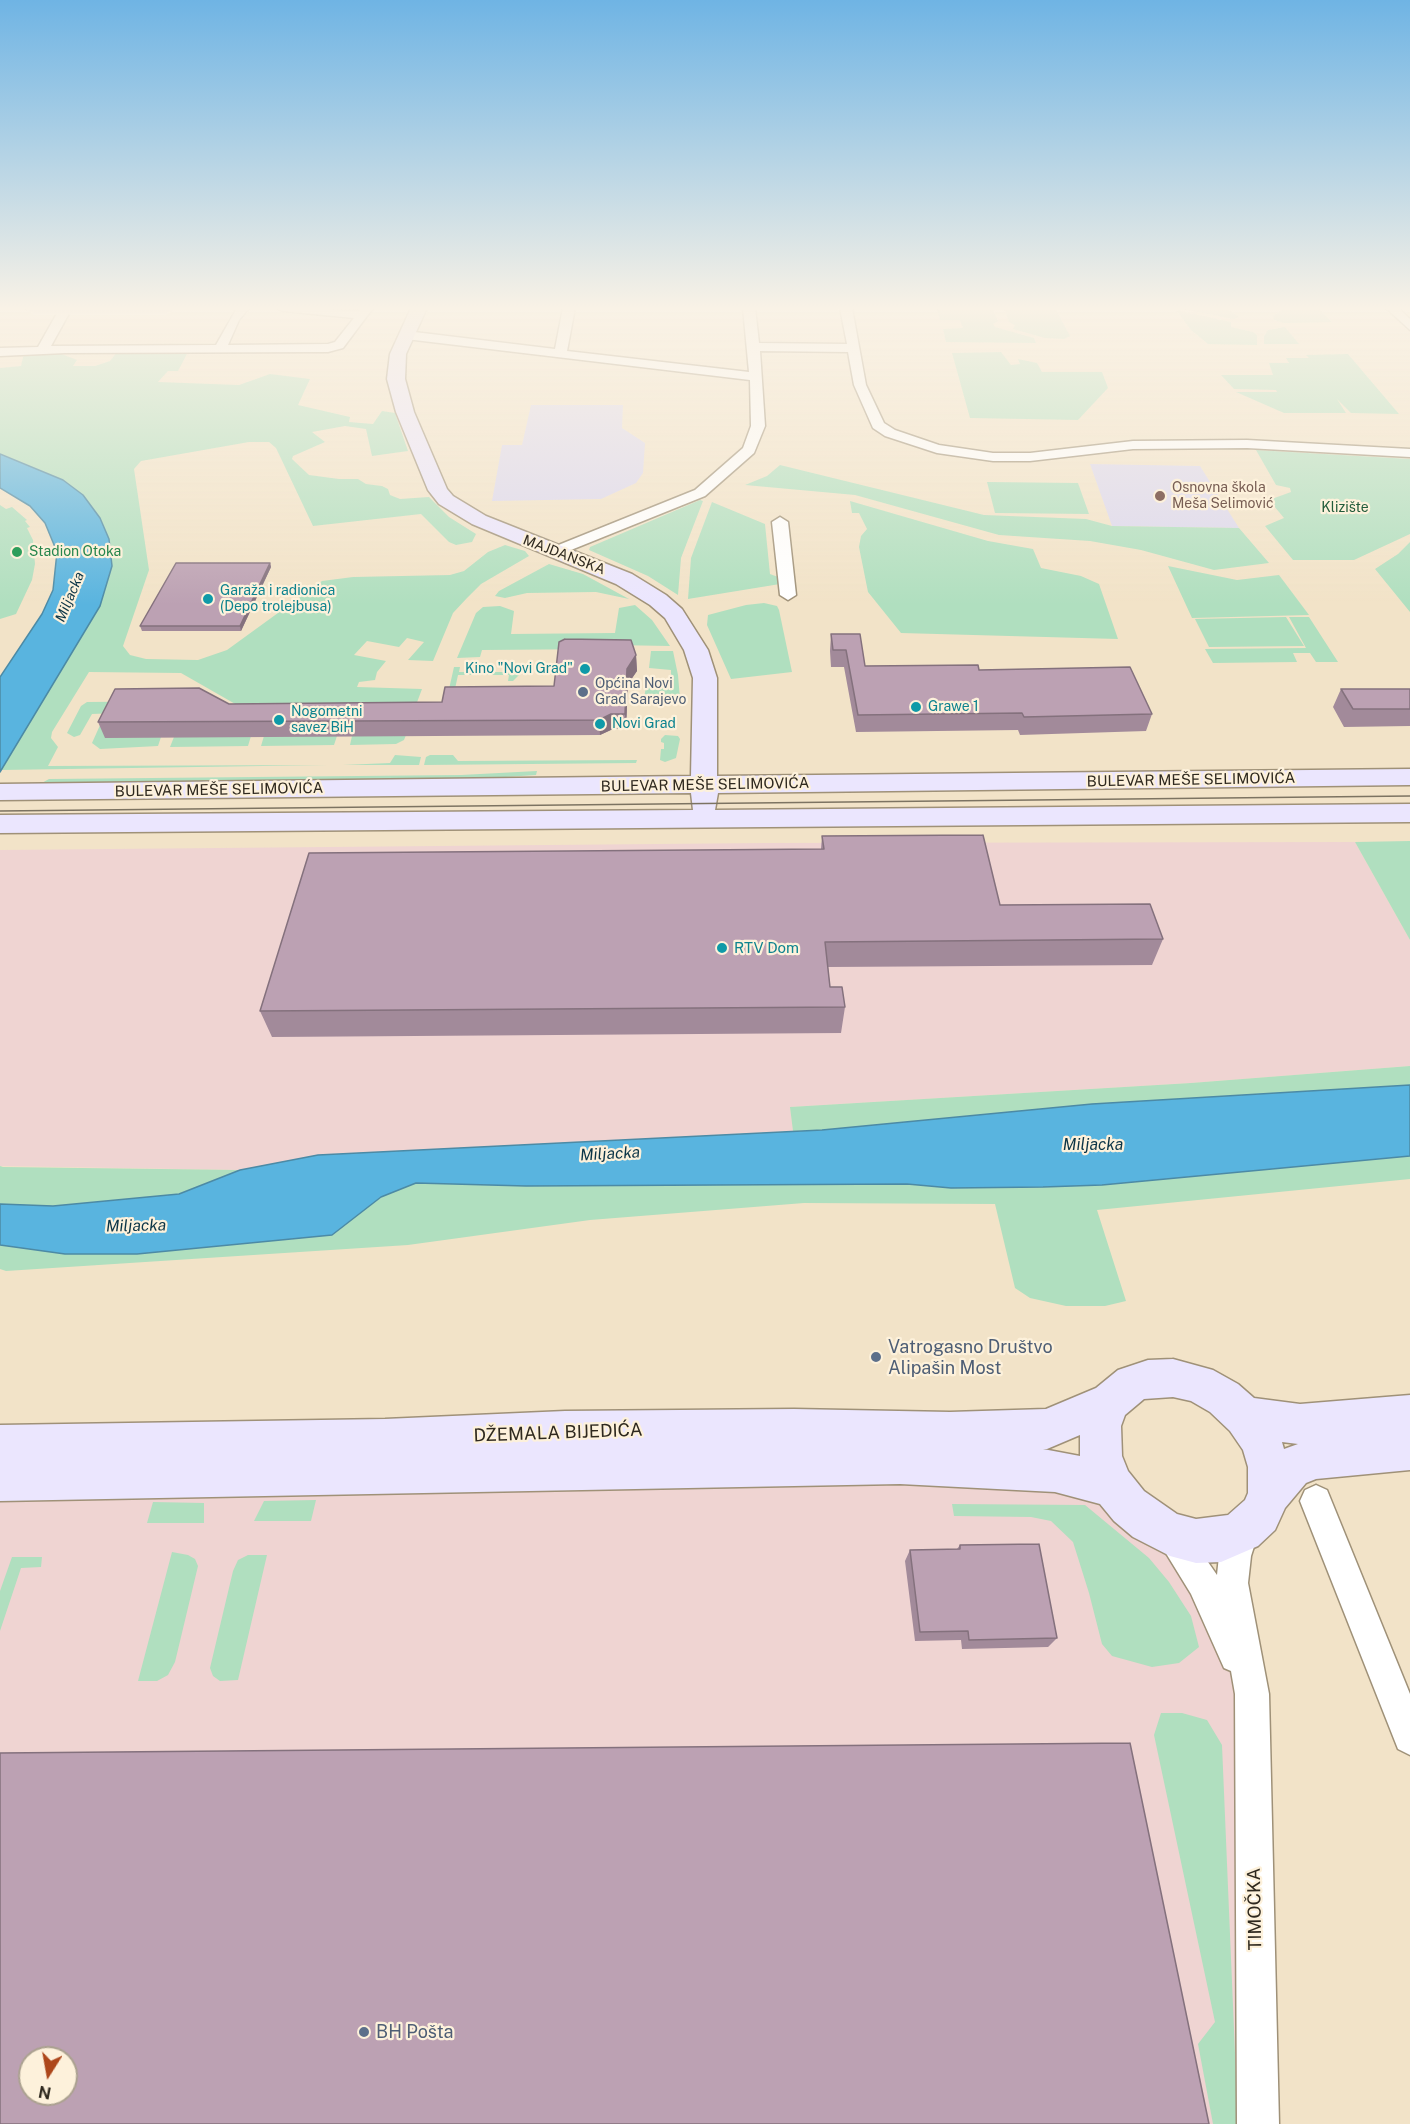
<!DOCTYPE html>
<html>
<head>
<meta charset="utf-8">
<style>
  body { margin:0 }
  #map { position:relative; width:1410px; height:2124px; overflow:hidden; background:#f2e3c8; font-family:"Public Sans",sans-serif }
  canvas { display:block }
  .north { position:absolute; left:18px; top:2046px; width:60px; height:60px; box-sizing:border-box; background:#fdf1db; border:2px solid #aba190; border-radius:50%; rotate:191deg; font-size:16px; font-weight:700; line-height:24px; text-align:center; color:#2f291f }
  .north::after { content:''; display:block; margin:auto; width:21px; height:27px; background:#ad471b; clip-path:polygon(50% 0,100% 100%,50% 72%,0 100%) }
</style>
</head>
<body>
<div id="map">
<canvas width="1410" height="2124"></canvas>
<div class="north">N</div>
</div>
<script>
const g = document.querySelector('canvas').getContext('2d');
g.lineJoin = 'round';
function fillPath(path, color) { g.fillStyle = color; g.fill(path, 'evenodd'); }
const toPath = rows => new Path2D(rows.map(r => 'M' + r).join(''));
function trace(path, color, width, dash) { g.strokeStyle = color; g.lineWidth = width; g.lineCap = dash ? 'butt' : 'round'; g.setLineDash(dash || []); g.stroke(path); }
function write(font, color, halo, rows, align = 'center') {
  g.font = font + ' "Public Sans",sans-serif'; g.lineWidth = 4.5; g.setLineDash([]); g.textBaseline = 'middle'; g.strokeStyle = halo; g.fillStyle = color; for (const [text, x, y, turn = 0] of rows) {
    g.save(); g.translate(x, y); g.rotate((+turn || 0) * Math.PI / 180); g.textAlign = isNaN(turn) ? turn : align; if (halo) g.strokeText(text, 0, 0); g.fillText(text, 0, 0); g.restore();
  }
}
const commercial = toPath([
  [1355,842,1410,940,1410,1066,1191,1083,790,1107,793,1131,318,1155,240,1170,0,1166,0,850,767,843],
  [0,1449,1113,1486,1211,1608,1236,1691,1263,2124,0,2124],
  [30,2058,66,2058,66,2094,30,2094]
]);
const education = toPath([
  [531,405,623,405,622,428,645,443,643,473,636,483,601,499,492,501,502,445,522,445],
  [1090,464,1200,466,1239,528,1112,526]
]);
const green = toPath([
  [937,308,992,308,998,321,993,324,995,327,1034,338,1036,343,946,342,943,329,963,328,960,320,940,320],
  [1004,308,1055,308,1070,336,1064,339,1045,338,1013,329,1015,325,1009,322],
  [1178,308,1226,308,1239,317,1233,319],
  [1286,308,1318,308,1332,322,1284,323,1274,320,1273,316],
  [1176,310,1231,322,1231,327,1253,332,1257,335,1257,345,1208,344,1191,330],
  [1285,327,1299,344,1264,344,1264,336,1268,330],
  [54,351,77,360,73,366,95,366,110,361,117,352,188,352,178,371,168,371,158,382,239,385,270,374,310,379,298,405,350,417,349,422,373,424,382,411,395,413,408,451,372,456,366,429,345,426,312,432,325,442,293,456,292,459,309,475,339,479,358,479,366,484,382,486,388,489,390,495,400,499,429,497,449,517,476,534,472,542,456,545,449,542,421,514,313,526,276,448,269,442,249,442,141,461,134,469,149,570,123,646,130,655,146,659,198,660,227,650,322,581,353,577,450,575,464,571,488,552,505,545,525,551,529,556,481,584,467,598,453,613,433,661,408,660,424,642,407,638,399,647,367,641,354,655,386,661,377,672,375,680,359,682,357,687,422,689,416,705,244,709,181,673,89,672,52,732,51,738,58,747,48,766,328,765,1,770,100,606,111,566,109,539,100,518,63,480,0,454,0,368,21,366,24,353],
  [1001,352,1011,365,1020,364,1018,359,1037,363,1042,372,1102,372,1108,388,1078,420,970,418,952,353],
  [1348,354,1399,414,1351,413,1337,399,1346,413,1284,413,1236,392,1277,392,1276,390,1234,389,1221,375,1273,375,1269,363,1289,363,1286,358,1309,358,1306,355],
  [1256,450,1410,459,1410,534,1354,560,1293,560,1265,526,1284,518,1269,500,1291,492,1290,488,1276,485],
  [780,465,984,515,1086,519,1112,526,1239,528,1269,563,1214,570,1141,550,1090,541,999,535,855,495,745,485,767,476],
  [987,482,1078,483,1089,514,995,513],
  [700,500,703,501,681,558,678,595,648,576,589,550,590,547],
  [850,501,988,541,1033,549,1041,568,1081,576,1099,584,1118,639,901,633,868,592,859,547,861,536,867,529,859,513,852,513],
  [712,502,765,524,770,574,778,577,780,584,688,599,691,558],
  [0,505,6,509,12,507,27,520,25,521,30,527,27,528,33,540,35,564,32,580,16,614,0,619],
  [1410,542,1410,612,1375,569,1398,554],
  [549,564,583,574,629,599,596,592,527,593,505,598,495,596,499,591],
  [1168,566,1237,580,1279,575,1309,615,1192,618],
  [764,603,777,606,779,610,792,672,731,679,707,625,708,615,746,605],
  [635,605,652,620,670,646,613,645,612,649,482,650,480,657,457,658,476,613,483,607,500,606,514,611,511,634,615,633,619,608],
  [1286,617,1304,646,1209,647,1195,619],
  [1289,617,1309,617,1338,662,1316,662,1310,653,1293,653,1297,662,1213,663,1205,649,1306,648],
  [651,651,673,651,678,675,680,699,644,699,646,686,671,686,671,670,649,668],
  [511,666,519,668,521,673,513,681,508,681,509,675,458,675,453,698,447,698,454,667,460,667,459,672,510,672],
  [197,701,117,713,92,714,80,735,74,737,67,733,81,706,87,702],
  [101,723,161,737,158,746,100,749,92,743],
  [406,735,404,740,396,744,350,745,352,736],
  [665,735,678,736,680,739,676,758,665,762,660,760,661,749,664,749,664,743,661,742,661,739],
  [251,736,248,746,170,747,174,737],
  [264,736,337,736,334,745,261,746],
  [395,755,421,757,419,765,343,765,390,763],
  [430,755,453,755,458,761,637,760,636,763,424,765,426,757],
  [537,771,536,775,476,779,38,785,49,779,461,775],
  [1410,841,1410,940,1355,842],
  [1410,1066,1410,1085,1092,1104,822,1130,793,1131,790,1107,1191,1083],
  [1410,1156,1410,1179,1097,1210,1126,1301,1105,1306,1066,1306,1030,1298,1015,1288,995,1204,804,1203,590,1220,408,1245,6,1271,0,1269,0,1245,65,1254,137,1254,332,1235,381,1197,416,1183,526,1186,907,1184,951,1188,1043,1187,1102,1185],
  [0,1166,3,1167,240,1170,179,1194,53,1206,6,1207,0,1204],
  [316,1500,311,1521,254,1521,264,1501],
  [153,1502,204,1503,204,1523,147,1523],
  [952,1504,1085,1505,1149,1558,1169,1582,1191,1616,1199,1647,1179,1663,1152,1667,1112,1656,1102,1644,1089,1593,1073,1542,1051,1521,1031,1517,954,1516],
  [172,1552,188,1555,195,1559,198,1566,175,1662,168,1675,157,1681,138,1681],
  [248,1555,267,1555,238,1680,220,1681,213,1676,210,1668,233,1571,238,1560],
  [12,1557,42,1557,41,1567,21,1568,0,1631,0,1591],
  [1161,1713,1182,1713,1207,1720,1222,1745,1238,2124,1213,2124,1198,2044,1215,2022,1154,1735]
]);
const water = toPath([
  [0,454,63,480,83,495,100,518,109,539,112,566,100,606,0,772,0,677,42,614,53,590,57,552,45,523,30,506,0,488,0,454],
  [1410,1085,1410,1156,1102,1185,1043,1187,951,1188,907,1184,526,1186,416,1183,381,1197,332,1235,137,1254,65,1254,0,1245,0,1204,53,1206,179,1194,240,1170,318,1155,822,1130,1092,1104,1410,1085]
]);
const street = toPath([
  [60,308,72,308,51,346,216,345,237,308,249,308,239,320,228,345,328,344,335,342,354,318,283,311,277,308,359,311,361,308,373,308,343,348,328,352,65,353,0,356,0,348,38,347,60,308],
  [563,308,575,308,567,351,749,372,743,308,755,308,759,343,847,344,840,308,852,308,866,385,884,423,895,430,939,445,993,453,1030,453,1133,441,1247,440,1410,449,1410,457,1247,448,1133,449,1030,461,993,461,937,453,885,436,873,428,854,385,848,352,760,351,765,426,754,453,705,496,556,556,551,554,548,551,551,548,695,490,743,448,751,426,750,380,406,339,400,335,406,331,555,349,563,308],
  [1386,308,1398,308,1410,319,1410,330,1386,308],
  [780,517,788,522,796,595,788,600,780,595,772,522,780,517],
  [1316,1485,1327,1490,1410,1694,1410,1755,1398,1749,1300,1501,1305,1490,1316,1485],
  [1243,1515,1254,1520,1259,1531,1251,1556,1248,1583,1269,1694,1279,2124,1237,2124,1235,1694,1231,1671,1224,1668,1191,1594,1156,1537,1161,1526,1172,1521,1183,1526,1217,1575,1219,1556,1232,1520,1243,1515]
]);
const secondary = toPath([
  [411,308,427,308,406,354,405,379,414,412,447,489,453,496,486,516,632,574,666,595,682,609,708,650,717,678,717,776,1410,769,1410,785,718,793,715,810,1410,804,1410,822,0,833,0,815,693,810,691,793,0,800,0,784,691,776,693,678,684,650,665,618,650,605,616,584,472,524,439,504,428,490,396,412,387,379,390,354,411,308],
  [1173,1359,1213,1370,1238,1384,1254,1398,1300,1404,1410,1395,1410,1470,1316,1479,1306,1483,1285,1508,1275,1530,1258,1546,1221,1562,1196,1563,1170,1556,1133,1537,1114,1521,1100,1504,1055,1492,900,1484,0,1501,0,1425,385,1419,565,1411,794,1409,950,1412,1046,1409,1096,1388,1118,1370,1148,1360,1173,1359],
  [1173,1397,1191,1401,1210,1412,1230,1431,1243,1450,1248,1467,1248,1493,1245,1500,1228,1515,1196,1519,1177,1514,1144,1491,1128,1471,1122,1456,1121,1426,1125,1415,1144,1399,1173,1397],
  [1080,1435,1080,1456,1043,1449,1047,1449,1080,1435],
  [1282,1442,1298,1444,1284,1449,1282,1442]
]);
const primary = toPath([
  [26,308,174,308,166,313,34,313,26,308]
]);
const tram = toPath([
  [0,811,1410,796]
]);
const wall = toPath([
  [270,563,271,567,241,631,142,631,140,626],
  [831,634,865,666,979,670,1152,714,1146,731,1020,735,1018,730,856,732,844,667,831,667,830,651],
  [636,655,637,671,628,684,626,729,613,729,600,735,105,738,98,722,229,704,442,702,554,686],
  [1341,689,1410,689,1410,726,1344,727,1333,707],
  [822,836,1000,905,1163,939,1152,965,828,967,830,987,845,1007,841,1033,272,1037,260,1011,821,849],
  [960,1545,1057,1638,1048,1647,962,1649,961,1640,915,1641,905,1561,910,1550,957,1549]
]);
const shadedWall = toPath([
  [270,563,271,567,241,631,240,626],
  [636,655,637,671,628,684,626,729,625,714,627,669],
  [611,714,613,729,600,735,599,720]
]);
const building = toPath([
  [176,563,270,563,240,626,140,626,176,563],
  [831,634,860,634,865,666,978,665,979,670,1130,667,1152,714,1024,717,1022,713,858,715,846,650,833,650,831,634],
  [565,639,631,640,636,655,627,669,625,714,611,714,599,720,98,722,115,689,199,688,229,704,442,702,445,687,554,686,559,642,565,639],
  [1341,689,1410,689,1410,709,1353,709,1341,689],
  [983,835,1000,905,1150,904,1163,939,825,942,830,987,842,987,845,1007,260,1011,309,853,824,849,822,836,983,835],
  [1039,1544,1057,1638,969,1640,968,1631,920,1632,910,1550,960,1549,960,1545,1039,1544],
  [1130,1743,1209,2124,0,2124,0,1753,1130,1743],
  [30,2058,66,2058,66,2094,30,2094,30,2058]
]);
const markers = [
  [1160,496,6,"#8d6e63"],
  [17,552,6,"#2e9e5b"],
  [208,599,6,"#0f9aa8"],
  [585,669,6,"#0f9aa8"],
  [583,692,6,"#5c6f8a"],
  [916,707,6,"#0f9aa8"],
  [279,720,6,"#0f9aa8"],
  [600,724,6,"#0f9aa8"],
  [722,948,6,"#0f9aa8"],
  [876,1357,6,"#5c6f8a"],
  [364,2032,6,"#5c6f8a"]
];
const farEducationnames = [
  ["Osnovna škola",1172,488],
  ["Meša Selimović",1172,504]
];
const farParknames = [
  ["Klizište",1345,508]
];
const farLeisurenames = [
  ["Stadion Otoka",29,552]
];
const farStreetnames = [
  ["MAJDANSKA",564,555,21]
];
const farCulturenames = [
  ["Garaža i radionica",220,591],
  ["(Depo trolejbusa)",220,607],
  ["Kino \"Novi Grad\"",573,669,"right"],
  ["Grawe 1",928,707],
  ["Nogometni",291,712],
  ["savez BiH",291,728],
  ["Novi Grad",612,724]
];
const farWaternames = [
  ["Miljacka",70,597,-67]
];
const farServicenames = [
  ["Općina Novi",595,684],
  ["Grad Sarajevo",595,700]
];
const streetNames = [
  ["BULEVAR MEŠE SELIMOVIĆA",1191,780,-1],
  ["BULEVAR MEŠE SELIMOVIĆA",705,785,-1],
  ["BULEVAR MEŠE SELIMOVIĆA",219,790,-1]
];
const cultureNames = [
  ["RTV Dom",734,948]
];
const waterNames = [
  ["Miljacka",1093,1145],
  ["Miljacka",610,1154,-3],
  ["Miljacka",136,1226,-1]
];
const nearServicenames = [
  ["Vatrogasno Društvo",888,1347],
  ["Alipašin Most",888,1368],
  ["BH Pošta",376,2032]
];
const nearStreetnames = [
  ["DŽEMALA BIJEDIĆA",558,1433,-2],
  ["TIMOČKA",1255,1909,-91]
];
fillPath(commercial, '#efd4d2');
fillPath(education, '#dcd8ee');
fillPath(green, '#b0dfbf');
fillPath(water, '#59b4df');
trace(water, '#4c8aa5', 1.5);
trace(street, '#9f9178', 3);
trace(secondary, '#9f9178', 3);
trace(primary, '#fff', 3);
fillPath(street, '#fff');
fillPath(secondary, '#ebe6fe');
fillPath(primary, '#d7ccfc');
trace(tram, '#7c7362', 1.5);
fillPath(wall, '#a28a9a');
fillPath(shadedWall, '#84717d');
fillPath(building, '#bca1b3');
trace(building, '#84717d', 1.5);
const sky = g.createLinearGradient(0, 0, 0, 605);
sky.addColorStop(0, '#6fb4e4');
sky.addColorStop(0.51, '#f9f2e6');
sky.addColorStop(1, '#f9f2e600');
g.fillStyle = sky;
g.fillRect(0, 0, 1410, 605);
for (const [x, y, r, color] of markers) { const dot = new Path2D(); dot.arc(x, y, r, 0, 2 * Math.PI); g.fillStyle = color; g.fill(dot); trace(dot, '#fdf1db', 2); }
write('14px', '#785e54', '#fdf1db', farEducationnames, 'left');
write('14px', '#225b3a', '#fdf1db', farParknames);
write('14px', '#27864d', '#fdf1db', farLeisurenames, 'left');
write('14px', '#2f291f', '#fdf1db', farStreetnames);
write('14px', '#0d838f', '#fdf1db', farCulturenames, 'left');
write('italic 14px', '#0c3547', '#fdf1db', farWaternames);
write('14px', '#4e5e75', '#fdf1db', farServicenames, 'left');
write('15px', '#2f291f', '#fdf1db', streetNames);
write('15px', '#0d838f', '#fdf1db', cultureNames, 'left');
write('italic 16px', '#0c3547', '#fdf1db', waterNames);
write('18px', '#4e5e75', '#fdf1db', nearServicenames, 'left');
write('18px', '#2f291f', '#fdf1db', nearStreetnames);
</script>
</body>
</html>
